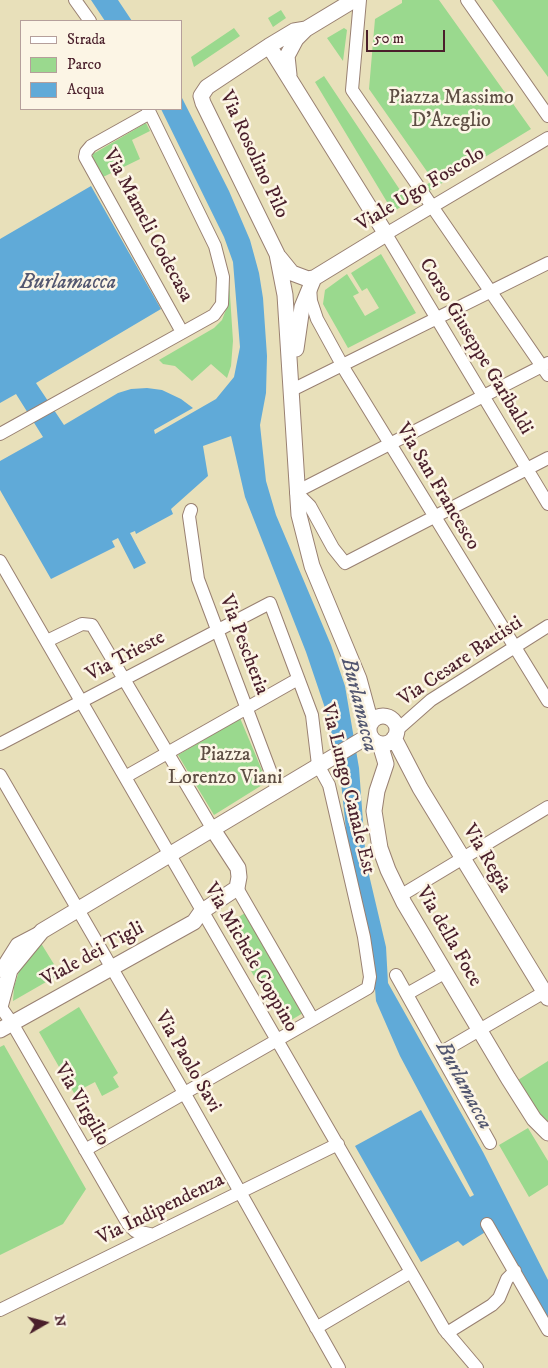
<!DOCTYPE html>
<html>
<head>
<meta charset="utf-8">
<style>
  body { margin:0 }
  #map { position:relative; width:548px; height:1368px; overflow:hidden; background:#e8e0ba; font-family:"IM FELL DW Pica",serif }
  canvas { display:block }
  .legend { position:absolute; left:20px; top:20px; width:162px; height:90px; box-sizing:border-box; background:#fcf5e5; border:1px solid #b59f9b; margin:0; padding:6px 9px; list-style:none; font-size:15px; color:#4a1f2b }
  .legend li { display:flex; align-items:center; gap:10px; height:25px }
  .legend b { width:25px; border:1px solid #b59f9b }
  .north { position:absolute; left:20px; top:1298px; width:50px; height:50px; -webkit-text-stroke:4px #fcf5e5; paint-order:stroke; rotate:82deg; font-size:14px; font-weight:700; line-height:20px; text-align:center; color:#4a1f2b }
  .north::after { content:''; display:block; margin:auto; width:18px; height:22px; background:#4a1f2b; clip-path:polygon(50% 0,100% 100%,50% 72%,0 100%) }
  .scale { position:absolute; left:366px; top:30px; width:79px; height:22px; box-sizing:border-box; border:2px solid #4a1f2b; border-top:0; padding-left:6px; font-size:15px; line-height:18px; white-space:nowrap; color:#4a1f2b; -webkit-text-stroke:4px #fcf5e5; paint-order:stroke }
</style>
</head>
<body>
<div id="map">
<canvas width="548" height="1368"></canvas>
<ul class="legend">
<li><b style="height:6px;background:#fff"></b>Strada</li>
<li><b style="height:14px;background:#9ad98e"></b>Parco</li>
<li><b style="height:14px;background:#60aad8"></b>Acqua</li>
</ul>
<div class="north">N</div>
<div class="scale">50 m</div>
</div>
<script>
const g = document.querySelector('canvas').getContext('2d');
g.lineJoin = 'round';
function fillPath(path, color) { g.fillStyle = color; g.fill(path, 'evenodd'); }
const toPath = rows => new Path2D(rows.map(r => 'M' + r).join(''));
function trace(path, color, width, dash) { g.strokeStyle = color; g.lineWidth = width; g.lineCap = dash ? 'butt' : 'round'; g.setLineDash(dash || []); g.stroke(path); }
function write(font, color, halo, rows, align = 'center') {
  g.font = font + ' "IM FELL DW Pica",serif'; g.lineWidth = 5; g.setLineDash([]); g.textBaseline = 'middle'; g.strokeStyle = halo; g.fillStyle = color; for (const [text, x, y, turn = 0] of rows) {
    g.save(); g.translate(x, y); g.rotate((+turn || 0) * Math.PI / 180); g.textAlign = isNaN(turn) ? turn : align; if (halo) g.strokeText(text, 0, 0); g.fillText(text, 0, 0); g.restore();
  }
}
const green = toPath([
  [402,0,439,0,531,129,429,191,425,186,433,180,369,89,375,19,402,3],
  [492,0,548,0,548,77],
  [281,10,286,18,273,27,268,18],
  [234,28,240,36,194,67,191,57],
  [344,28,347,30,343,61,327,38],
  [324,76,408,202,393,212,315,82],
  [146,123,150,131,132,140,140,159,101,178,92,158,93,154],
  [381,254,416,313,348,348,323,304,325,290,347,274,359,293,353,296,365,316,379,308,367,288,362,291,351,273],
  [229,280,233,341,231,366,227,378,211,364,192,381,175,366,163,364,159,360,214,328,222,320,227,307],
  [240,718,267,782,214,815,178,755],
  [245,913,303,1013,283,1025,228,932,238,926,234,920],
  [39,940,60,974,13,1001,14,987,22,962],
  [79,1007,118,1073,113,1077,119,1087,102,1096,95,1082,74,1093,39,1032],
  [4,1045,86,1189,63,1224,0,1255,0,1047],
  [548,1061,548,1123,537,1112,518,1080],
  [528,1128,548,1161,548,1185,529,1197,499,1145]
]);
const water = toPath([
  [91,0,118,0,132,21,105,21],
  [181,96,229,191,250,240,259,273,263,298,267,356,266,393,260,425,266,481,276,515,331,645,345,686,359,768,366,862,386,947,388,983,483,1152,548,1280,548,1318,487,1231,463,1246,458,1241,421,1262,355,1146,421,1110,470,1197,474,1195,400,1056,376,1001,374,976,349,858,339,763,326,711,306,652,245,497,231,436,203,446,208,476,171,509,173,514,136,534,135,531,130,533,146,563,134,569,118,538,112,541,115,547,51,579,0,490,0,461,43,437,16,394,0,403,0,239,91,186,161,309,36,383,64,425,118,393,131,389,147,388,162,390,181,399,193,408,154,430,155,434,216,399,234,377,240,347,233,262,224,237,161,109,181,109]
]);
const minor = toPath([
  [75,0,90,21],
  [360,0,352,90,548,375],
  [467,0,548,116],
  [150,113,91,146,86,152,85,157,182,332],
  [548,138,386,234,548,504],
  [310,287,311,301,317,319,346,372,548,701],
  [548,363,296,492,310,506,333,548,345,563,548,458],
  [292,390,548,263],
  [0,434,214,315,222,304,223,277,215,246,148,109],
  [191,510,189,516,198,579,277,789],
  [0,561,444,1329,477,1368],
  [47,641,82,624,92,625,212,828],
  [397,730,431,700,548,626],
  [0,744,270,603,312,715,318,765,329,785,364,937,370,977,368,988,85,1150],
  [0,775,190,1103,339,1368],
  [125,777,298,679],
  [237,888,312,1018],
  [400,896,548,807],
  [0,971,17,944,40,932],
  [396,975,490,1143],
  [407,994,446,972],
  [0,1006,12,1023,128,1224,135,1231,150,1234],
  [440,1053,548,990],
  [487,1224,548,1330],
  [0,1310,338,1144],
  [316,1328,411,1272],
  [447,1333,492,1305,499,1298,507,1279,515,1271]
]);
const tertiary = toPath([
  [306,29,294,31,269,46,207,87,201,96,203,103,277,254,285,295,299,515,312,566,359,679,371,723],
  [269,46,386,234,314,278,308,279,292,273,279,257],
  [289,75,287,56,296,39,306,29,354,0],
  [296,349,302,307,314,278],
  '369 730a14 14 0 1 1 28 0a14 14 0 1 1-28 0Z',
  [394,738,420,788,548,998],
  [380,744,386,764,377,791,374,811,380,848,388,870,404,903,508,1078,534,1119,548,1133],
  [0,1007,10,970,42,931,370,735],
  [0,1030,194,922,201,912,237,888,239,877,238,868,212,828]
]);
const parkNames = [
  ["Piazza Massimo",451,99],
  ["D'Azeglio",451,122],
  ["Piazza",225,756],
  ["Lorenzo Viani",225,779]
];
const streetNames = [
  ["Via Rosolino Pilo",253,155,65],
  ["Viale Ugo Foscolo",421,190,-31],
  ["Via Mameli Codecasa",147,226,62],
  ["Corso Giuseppe Garibaldi",475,347,59],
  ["Via San Francesco",437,487,59],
  ["Via Pescheria",243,645,69],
  ["Via Trieste",126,657,-28],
  ["Via Cesare Battisti",461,662,-34],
  ["Via Lungo Canale Est",347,789,76],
  ["Via Regia",486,859,59],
  ["Via della Foce",448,937,60],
  ["Viale dei Tigli",93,955,-29],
  ["Via Michele Coppino",250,958,60],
  ["Via Paolo Savi",187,1062,60],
  ["Via Virgilio",81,1105,60],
  ["Via Indipendenza",161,1210,-26]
];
const waterNames = [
  ["Burlamacca",68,284],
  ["Burlamacca",358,705,76],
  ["Burlamacca",463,1086,62]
];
fillPath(green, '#9ad98e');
fillPath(water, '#60aad8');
trace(minor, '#998072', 14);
trace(tertiary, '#998072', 17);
trace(minor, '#fff', 12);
trace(tertiary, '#fff', 15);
write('20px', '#5e4e44', '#fcf5e5', parkNames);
write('20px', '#4a1f2b', '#fcf5e5', streetNames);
write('italic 21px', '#535770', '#fcf5e5', waterNames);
</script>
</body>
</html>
